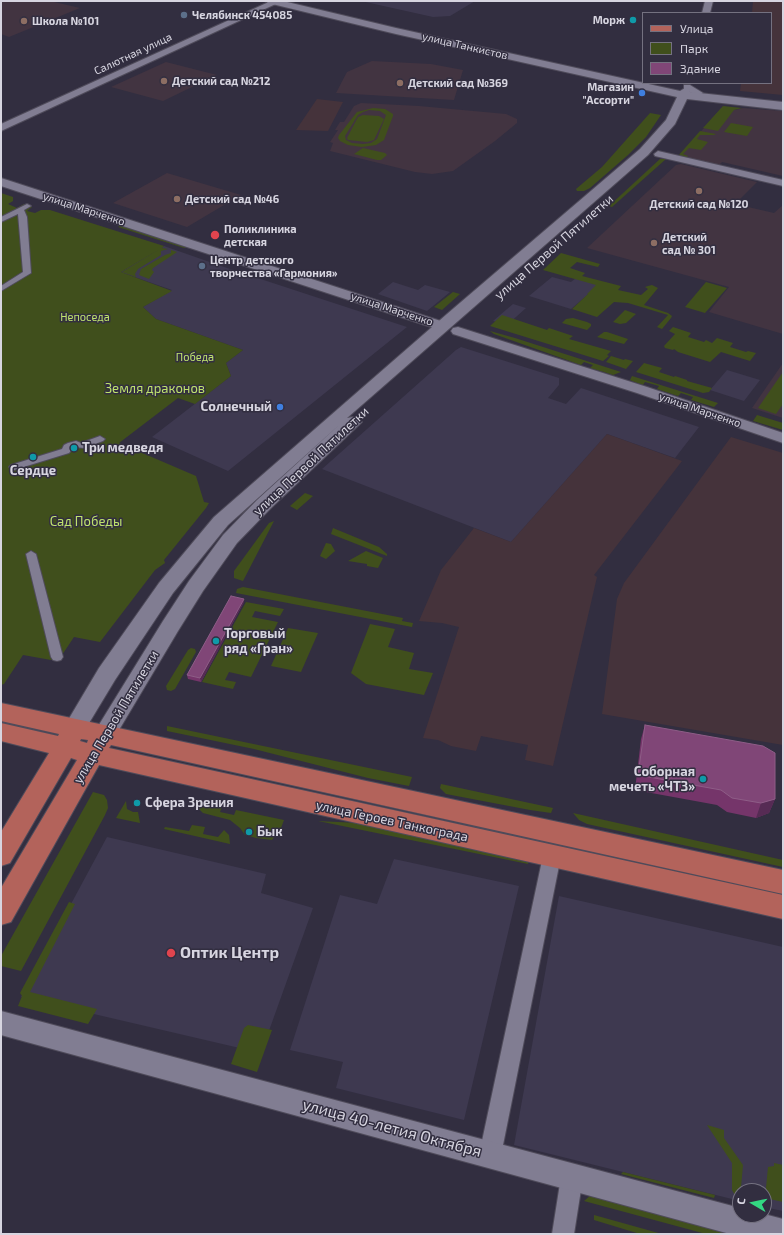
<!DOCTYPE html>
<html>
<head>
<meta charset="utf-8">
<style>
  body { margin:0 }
  #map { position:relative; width:784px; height:1235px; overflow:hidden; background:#322e40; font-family:"Exo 2",sans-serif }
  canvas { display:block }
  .frame { position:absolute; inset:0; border:2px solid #d7d5e0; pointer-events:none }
  .legend { position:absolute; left:642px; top:12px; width:130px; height:72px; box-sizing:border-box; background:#322e40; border:1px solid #747180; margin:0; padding:5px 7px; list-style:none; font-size:12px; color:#d7d5e0 }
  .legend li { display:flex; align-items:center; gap:8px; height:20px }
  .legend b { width:20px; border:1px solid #747180 }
  .north { position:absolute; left:732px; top:1183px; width:40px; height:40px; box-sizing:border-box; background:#322e40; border:1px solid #747180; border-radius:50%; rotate:279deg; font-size:11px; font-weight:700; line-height:16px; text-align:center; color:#d7d5e0 }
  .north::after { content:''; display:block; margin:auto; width:14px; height:18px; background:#33d882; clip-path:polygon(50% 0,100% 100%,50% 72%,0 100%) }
</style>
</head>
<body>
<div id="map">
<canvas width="784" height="1235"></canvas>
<div class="frame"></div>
<ul class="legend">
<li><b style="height:5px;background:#b3635b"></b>Улица</li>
<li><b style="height:11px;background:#404f1c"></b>Парк</li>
<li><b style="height:11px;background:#804677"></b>Здание</li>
</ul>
<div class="north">С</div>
</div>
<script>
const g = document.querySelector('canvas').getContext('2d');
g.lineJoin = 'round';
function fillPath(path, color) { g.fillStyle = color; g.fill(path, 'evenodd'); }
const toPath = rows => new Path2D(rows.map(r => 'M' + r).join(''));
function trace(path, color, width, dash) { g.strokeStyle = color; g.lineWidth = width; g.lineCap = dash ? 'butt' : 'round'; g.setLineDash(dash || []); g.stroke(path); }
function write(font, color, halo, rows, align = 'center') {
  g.font = font + ' "Exo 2",sans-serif'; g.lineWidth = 3; g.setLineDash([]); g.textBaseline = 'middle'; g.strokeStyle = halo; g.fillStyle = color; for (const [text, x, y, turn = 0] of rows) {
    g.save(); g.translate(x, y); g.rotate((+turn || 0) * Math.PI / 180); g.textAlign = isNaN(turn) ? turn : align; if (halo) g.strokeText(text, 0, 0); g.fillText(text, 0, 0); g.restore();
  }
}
const built = toPath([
  [361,1,475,1,450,16,433,17],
  [164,246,221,266,407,327,228,471,152,437,231,376,226,363,243,350,156,319,143,307,172,290,120,272],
  [552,277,571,282,576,278,599,285,571,309,529,296],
  [393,282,418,290,425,285,450,292,427,311,378,294],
  [513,304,526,308,507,325,493,321],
  [461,347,559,378,559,385,548,398,566,404,581,388,699,427,675,458,607,434,511,542,322,469,456,350],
  [727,370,760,380,744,401,710,390],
  [107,837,266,874,261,893,313,908,261,1053,21,997],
  [394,859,519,886,464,1120,336,1088,343,1062,290,1050,340,895,377,904],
  [559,896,783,947,783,1211,764,1207,764,1191,740,1191,740,1201,514,1145]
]);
const industrial = toPath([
  [753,1,783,1,783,95,740,91,741,83,771,83,771,13,752,13],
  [317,99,343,102,328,131,296,130],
  [607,434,682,461,594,575,597,577,553,766,525,760,528,745,481,736,476,751,451,746,438,740,423,738,459,627,442,623,419,621,441,570,474,528,511,542],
  [731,437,783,453,783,745,602,714,617,599,624,583]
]);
const education = toPath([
  [1,1,50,1,80,8,9,37,1,34],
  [372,61,431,64,463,70,454,100,336,93,347,72],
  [166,62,217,75,163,101,111,87],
  [361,103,419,106,506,114,517,119,517,123,495,141,453,171,432,174,415,172,330,151,333,143,330,142,338,130,335,130,340,122,344,122,354,106],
  [721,108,735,110,743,108,783,111,783,176,722,162,719,165,680,156],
  [681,164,757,182,735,204,774,213,783,205,783,334,709,312,729,287,587,248,676,165],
  [167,173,241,195,187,227,113,203],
  [783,363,783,418,752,408]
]);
const green = toPath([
  [723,106,742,108,734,110,718,131,703,128],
  [373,108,385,109,393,114,393,116,384,140,376,145,362,147,348,145,340,141,338,138,339,135,357,112],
  [369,110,380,111,386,115,377,139,371,143,363,144,352,143,346,140,345,136,358,115,363,112],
  [650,113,661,115,646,137,628,155,590,188,584,191,577,191,576,189,602,167],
  [363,115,379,116,384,119,374,140,367,142,348,140,347,138,358,117],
  [731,123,753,127,747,136,724,132],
  [700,131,716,134,714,135,700,135,697,139,708,142,701,150,689,148,683,154,688,156,686,158,678,156],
  [363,148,385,153,387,155,381,160,377,160,354,154],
  [660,159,666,159,612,207,609,206],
  [1,193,13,197,13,201,8,204,17,208,24,204,32,207,27,211,35,213,41,210,50,210,164,246,162,248,168,249,161,251,161,255,138,269,135,274,136,277,122,272,160,249,121,272,172,291,143,307,156,319,243,350,226,363,231,376,195,404,178,398,119,443,196,476,204,502,209,503,206,508,164,560,165,563,155,570,100,642,74,637,62,655,51,660,23,655,4,684,1,685],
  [121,225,187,247,184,248,118,227],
  [171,250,177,252,153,268,152,270,154,272,149,279,139,275,141,269,165,255,171,253],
  [561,253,600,264,598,267,577,262,570,268,585,273,582,276,621,286,618,290,641,295,648,289,645,287,648,286,652,285,658,288,644,305,668,313,672,316,671,318,662,329,657,327,668,315,628,303,614,302,597,317,572,309,588,294,587,294,596,285,543,270],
  [706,282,727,288,705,313,685,307],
  [453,292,460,294,442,310,434,307],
  [625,310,636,314,626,323,620,324,613,322],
  [502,315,547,330,549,328,573,336,569,339,611,351,607,355,609,356,603,361,490,326],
  [573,318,587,322,591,324,591,326,587,330,562,323,566,319],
  [673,327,691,333,688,337,704,342,706,340,712,343,717,338,733,343,730,347,746,352,748,351,756,353,750,361,721,352,710,362,678,352,674,349,673,350,665,348,664,346,675,334,669,331],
  [490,331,515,338,621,372,613,375,604,372,590,368,593,365,584,362,581,365,494,334],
  [604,332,607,332,628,339,624,344,597,337],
  [611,356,624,360,625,359,633,361,626,369,606,362],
  [644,363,662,368,659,372,674,377,675,376,687,380,687,381,712,388,709,392,703,393,636,372],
  [783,372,783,404,776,414,758,408],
  [632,376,718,403,714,407,691,400,693,397,681,393,678,396,657,389,659,386,645,382,643,385,632,381,630,380],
  [757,415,783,423,783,430,753,421],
  [305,493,313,496,297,510,290,506],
  [274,521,243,581,234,578,234,571,269,523],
  [333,528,379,547,387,554,387,556,331,534],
  [326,543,331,544,335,551,326,559,320,556],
  [366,551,383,558,378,568,367,566,367,564,348,561],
  [243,587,403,618,402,621,413,623,412,627,236,593,237,589],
  [246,602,284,609,280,616,255,611,252,617,278,622,251,677,229,672,225,680,236,682,233,689,202,682],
  [370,624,395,629,388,647,414,653,409,669,433,673,424,695,366,684,351,673],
  [288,628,318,633,301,672,271,666],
  [191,648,195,649,196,652,175,689,171,691,167,690,166,686,188,650],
  [167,726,316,757,412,777,409,786,368,778,254,749,167,731],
  [441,784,553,808,551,813,530,810,446,794,440,788],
  [93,792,104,795,107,800,108,808,105,815,21,971,1,966,1,956],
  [126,801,127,809,133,812,138,812,140,823,116,818],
  [196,802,222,807,220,812,234,815,236,810,284,820,281,828,272,840,256,838,245,835,240,828,230,820,203,813,198,808],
  [573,813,783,860,783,867,587,824,579,820],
  [318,821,358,823,529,860,528,864],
  [192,825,205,827,203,834,218,837,224,830,229,835,230,844,164,829,165,827,189,831],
  [69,902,75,904,30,992,97,1009,88,1024,18,1006,22,996,20,993],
  [248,1025,272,1030,257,1072,231,1064,244,1028],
  [707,1125,724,1130,724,1138,743,1165,740,1198,736,1197,732,1190,732,1163],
  [774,1163,783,1165,783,1202,765,1198,768,1167,774,1166],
  [623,1172,715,1195,714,1198,621,1174],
  [591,1195,737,1234,706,1234,584,1201],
  [594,1215,662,1234,640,1234,594,1220]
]);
const pedestrian = toPath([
  [27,204,31,206,24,210,27,217,31,273,1,291,1,286,23,272,18,214,1,222,1,217,27,204],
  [100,436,105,439,103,441,84,448,74,447,69,453,17,469,14,470,9,467,11,465,62,449,64,445,68,443,76,441,81,443,100,436],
  [31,551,36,554,63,657,61,660,57,661,53,660,51,657,26,554,31,551]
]);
const minor = toPath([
  [705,1,713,1,710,13,702,13,705,1],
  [684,85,690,85,703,93,699,95,696,95,684,89,684,85],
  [658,151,783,180,783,186,655,156,654,154,658,151],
  [552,848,558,851,561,856,501,1155,498,1163,490,1166,482,1163,479,1155,543,856,546,851,552,848],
  [572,1166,580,1169,583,1177,574,1234,552,1234,561,1177,564,1169,572,1166]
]);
const tertiary = toPath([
  [271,1,280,2,1,131,1,124,271,1],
  [1,178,447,323,449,326,447,329,442,330,437,329,1,186,1,178],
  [458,327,647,387,783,433,783,443,637,393,453,334,451,331,453,328,458,327],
  [1,1011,740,1208,740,1215,764,1214,783,1219,783,1234,730,1234,1,1035,1,1011]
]);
const secondary = toPath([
  [266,1,283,1,396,28,680,91,685,88,689,89,690,92,783,102,783,110,687,99,675,124,648,155,347,418,353,417,359,418,362,422,271,508,237,543,203,591,178,631,113,740,105,743,97,740,93,734,97,728,163,621,189,581,223,535,257,500,339,425,228,525,173,593,115,680,83,733,75,736,67,733,64,727,99,668,159,583,214,517,447,314,640,149,666,120,677,97,396,34,268,3,266,1]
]);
const primary = toPath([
  [1,703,783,870,783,894,111,745,109,748,783,895,783,919,99,765,11,922,1,925,1,888,77,760,71,758,10,863,1,866,1,832,49,753,1,741,1,723,58,736,59,734,1,721,1,703],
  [81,739,88,740,87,743,80,741,81,739]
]);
const wall = toPath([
  [244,602,201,682,188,679,187,675],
  [645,725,775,799,769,813,756,818,727,812,717,805,635,790,641,739]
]);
const shadedWall = toPath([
  [244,599,244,602,201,682,200,678],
  [775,799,769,813,756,818,761,803]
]);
const building = toPath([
  [231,596,244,599,200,678,187,675,231,596],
  [645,725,763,746,775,753,775,799,761,803,732,798,721,790,638,775,645,725]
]);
const markers = [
  [184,15,4,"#5c6f8a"],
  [633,20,4,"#0f9aa8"],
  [24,21,4,"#8d6e63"],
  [164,81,4,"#8d6e63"],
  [400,83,4,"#8d6e63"],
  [642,93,4,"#3f7fe0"],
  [699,191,4,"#8d6e63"],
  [177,199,4,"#8d6e63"],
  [215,235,5,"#e0444e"],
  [654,243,4,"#8d6e63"],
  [202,266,4,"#5c6f8a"],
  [280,407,4,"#3f7fe0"],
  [74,448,4,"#0f9aa8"],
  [33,457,4,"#0f9aa8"],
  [216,641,4,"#0f9aa8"],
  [703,779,4,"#0f9aa8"],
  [137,803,4,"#0f9aa8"],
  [249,832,4,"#0f9aa8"],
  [171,953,5,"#e0444e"]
];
const farPoinames = [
  ["Челябинск 454085",192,15],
  ["Морж",625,20,"right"],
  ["Школа №101",32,21],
  ["Детский сад №212",172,81],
  ["Детский сад №369",408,83],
  ["Магазин",634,87,"right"],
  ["\"Ассорти\"",634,100,"right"],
  ["Детский сад №46",185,199],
  ["Детский сад №120",699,204,"center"],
  ["Поликлиника",224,229],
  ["детская",224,242],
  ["Детский",662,237],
  ["сад № 301",662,250],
  ["Центр детского",210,260],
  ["творчества «Гармония»",210,273]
];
const farStreetnames = [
  ["улица Танкистов",465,46,13],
  ["Салютная улица",133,54,-25],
  ["улица Марченко",84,209,18],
  ["улица Марченко",392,309,18],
  ["улица Марченко",700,410,19]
];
const farParknames = [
  ["Непоседа",85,317],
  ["Победа",195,357]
];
const streetNames = [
  ["улица Первой Пятилетки",554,247,-41],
  ["улица Первой Пятилетки",311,461,-43],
  ["улица Первой Пятилетки",116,717,-59],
  ["улица Героев Танкограда",392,821,12]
];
const parkNames = [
  ["Земля драконов",155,389],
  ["Сад Победы",86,522]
];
const poiNames = [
  ["Солнечный",272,407,"right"],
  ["Три медведя",82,448],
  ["Сердце",33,471,"center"],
  ["Торговый",224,634],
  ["ряд «Гран»",224,649],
  ["Соборная",695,772,"right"],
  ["мечеть «ЧТЗ»",695,787,"right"],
  ["Сфера Зрения",145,803],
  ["Бык",257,832]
];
const nearPoinames = [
  ["Оптик Центр",180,953]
];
const nearStreetnames = [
  ["улица 40-летия Октября",392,1128,15]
];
fillPath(built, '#3e3950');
fillPath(industrial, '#45333b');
fillPath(education, '#423441');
fillPath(green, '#404f1c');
trace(pedestrian, '#4f4b5a', 2);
trace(minor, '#4f4b5a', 2);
trace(tertiary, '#4f4b5a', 2);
trace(secondary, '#4f4b5a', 2);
trace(primary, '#4f4b5a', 2);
fillPath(pedestrian, '#817d92');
fillPath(minor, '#817d92');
fillPath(tertiary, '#817d92');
fillPath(secondary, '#817d92');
fillPath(primary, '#b3635b');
fillPath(wall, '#75356a');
fillPath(shadedWall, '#562b54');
fillPath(building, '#804677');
trace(building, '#8e5d87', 1);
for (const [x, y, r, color] of markers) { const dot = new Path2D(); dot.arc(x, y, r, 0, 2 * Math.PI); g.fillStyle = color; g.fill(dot); trace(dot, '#322e40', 1.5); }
write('bold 11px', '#d7d5e0', '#322e40', farPoinames, 'left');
write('11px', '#d7d5e0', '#322e40', farStreetnames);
write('11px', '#bfe36d', '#322e40', farParknames);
write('13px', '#d7d5e0', '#322e40', streetNames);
write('13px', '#bfe36d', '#322e40', parkNames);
write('bold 13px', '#d7d5e0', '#322e40', poiNames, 'left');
write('bold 16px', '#d7d5e0', '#322e40', nearPoinames, 'left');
write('16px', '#d7d5e0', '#322e40', nearStreetnames);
</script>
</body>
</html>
